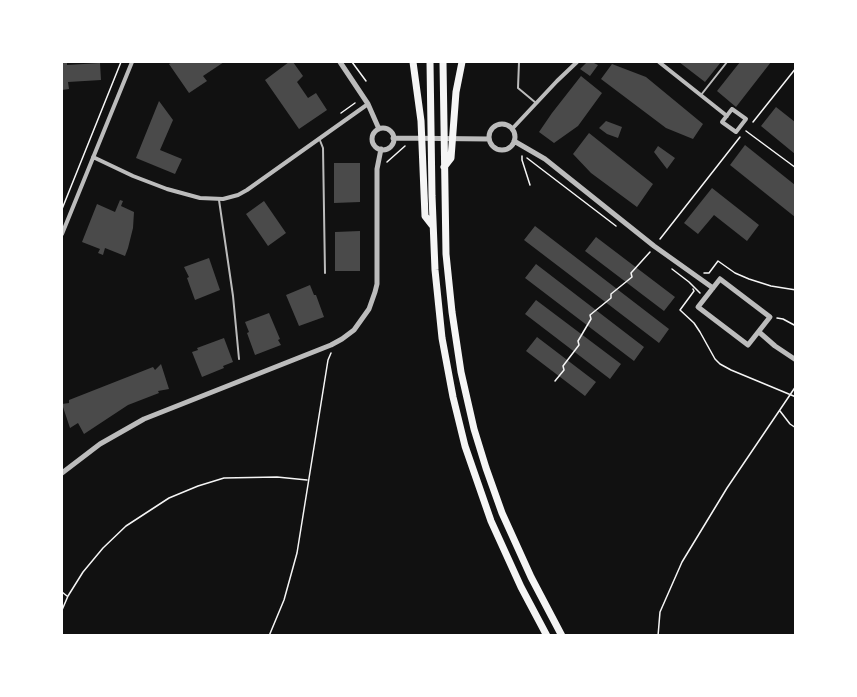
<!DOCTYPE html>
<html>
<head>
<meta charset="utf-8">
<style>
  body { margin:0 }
  #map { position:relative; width:857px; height:697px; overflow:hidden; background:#111; font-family:"Source Serif 4",serif }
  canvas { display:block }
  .frame { position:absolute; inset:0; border:63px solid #fff; pointer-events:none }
</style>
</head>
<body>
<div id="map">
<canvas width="857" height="697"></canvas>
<div class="frame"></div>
</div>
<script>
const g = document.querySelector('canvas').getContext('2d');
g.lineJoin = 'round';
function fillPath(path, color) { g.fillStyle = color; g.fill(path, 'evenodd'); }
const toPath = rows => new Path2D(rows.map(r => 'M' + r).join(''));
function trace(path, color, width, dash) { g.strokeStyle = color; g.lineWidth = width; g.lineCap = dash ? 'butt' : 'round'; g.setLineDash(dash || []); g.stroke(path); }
const building = toPath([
  [62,62,67,62,67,65,100,63,101,80,68,82,69,89,62,90],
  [172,62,224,62,203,76,207,81,189,93,169,64],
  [289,62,293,62,303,76,297,82,308,98,316,93,327,110,299,129,265,80],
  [587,62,592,62,598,65,590,76,580,69],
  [679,62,721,62,705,82],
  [740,62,771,62,736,107,717,91],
  [612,64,646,77,703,124,693,139,666,128,601,79],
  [581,76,602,93,578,126,554,143,539,132,552,113],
  [159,101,173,120,160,150,182,159,175,174,136,158],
  [776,107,795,122,795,154,761,126],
  [606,121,622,127,618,138,607,134,599,128],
  [589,133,653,184,637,207,591,173,573,154],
  [745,145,795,185,795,217,730,165],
  [658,146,675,158,667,169,654,152],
  [334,163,360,163,360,202,334,203],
  [712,188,759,225,747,241,714,215,698,234,684,223],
  [120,200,123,201,121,206,134,212,133,228,128,248,125,256,105,248,103,255,98,253,100,249,82,242,97,204,115,212],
  [264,201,286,233,268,246,246,214],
  [535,226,669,329,659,343,524,240],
  [360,231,360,271,335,271,335,232],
  [596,237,675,297,664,311,585,251],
  [209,258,220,290,195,300,187,278,189,277,184,267],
  [536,264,644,347,634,361,525,278],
  [310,285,314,295,316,295,324,317,299,326,286,295],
  [536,300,621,364,610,379,525,314],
  [269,313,280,339,278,340,281,345,255,355,247,333,249,332,245,322],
  [537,337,596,382,585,396,526,351],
  [224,338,233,362,223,366,224,368,202,377,192,352,198,350,197,348],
  [161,364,169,389,158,391,159,393,128,405,84,434,78,423,70,428,62,404,69,403,69,400,153,367,155,370]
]);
const path = toPath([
  [352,62,366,81],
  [341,113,355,103],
  [753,122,796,68],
  [746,131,796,168],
  [522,156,522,160,530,185],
  [527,158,616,226],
  [387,162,405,146],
  [62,209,121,62],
  [660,239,740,137],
  [672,269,689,282,700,293],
  [704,273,709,273,718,261,735,273,749,279,771,286,796,290],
  [693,289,694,291,680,310,694,323,700,332,715,359,720,364,731,370,796,397],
  [777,318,783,319,796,326],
  [555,381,564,370,563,366,579,345,578,341,591,319,590,315,611,298,611,294,632,277,631,273,650,252],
  [780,411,790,424,796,428],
  [62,592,67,596],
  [62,610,68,596,83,572,103,548,126,526,169,498,198,486,224,478,277,477,307,480],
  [269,636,284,600,297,553,328,360,331,353],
  [658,636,660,612,682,562,727,488,796,386]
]);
const service = toPath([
  [519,62,518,88,536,103],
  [701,95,727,62],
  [319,138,323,148,325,273],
  [219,200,233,296,239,359]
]);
const minor = toPath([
  [659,62,727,116],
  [732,109,746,119,736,132,722,122,732,109],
  [512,129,557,81,577,62],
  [93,157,133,176,167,189,200,198,223,199,238,195,247,190,368,104],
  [62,234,132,62]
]);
const tertiary = toPath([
  [340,62,368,104,379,129],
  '489 137a13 13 0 1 1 26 0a13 13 0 1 1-26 0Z',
  '372 139a11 11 0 1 1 22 0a11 11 0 1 1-22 0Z',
  [393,138,489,139],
  [514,141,545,159,654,246,713,288],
  [720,279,770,317,748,345,698,307,720,279],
  [759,332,775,346,796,360],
  [62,473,100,444,144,419,331,345,342,339,354,330,369,309,375,292,377,284,377,169,381,149]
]);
const trunk = toPath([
  [413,62,421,121,425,216,432,225],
  [430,62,432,196,435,270,442,338,453,397,465,446,491,521,521,587,547,636],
  [443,62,446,254,452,312,461,372,474,429,486,468,502,513,531,577,562,636],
  [444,167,451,158,456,92,462,62]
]);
fillPath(building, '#4a4a4a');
trace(path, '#f5f5f5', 1.5);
trace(service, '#bcbcbc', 2);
trace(minor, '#bcbcbc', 4);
trace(tertiary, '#bcbcbc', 5);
trace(trunk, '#f5f5f5', 7);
</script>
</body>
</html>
